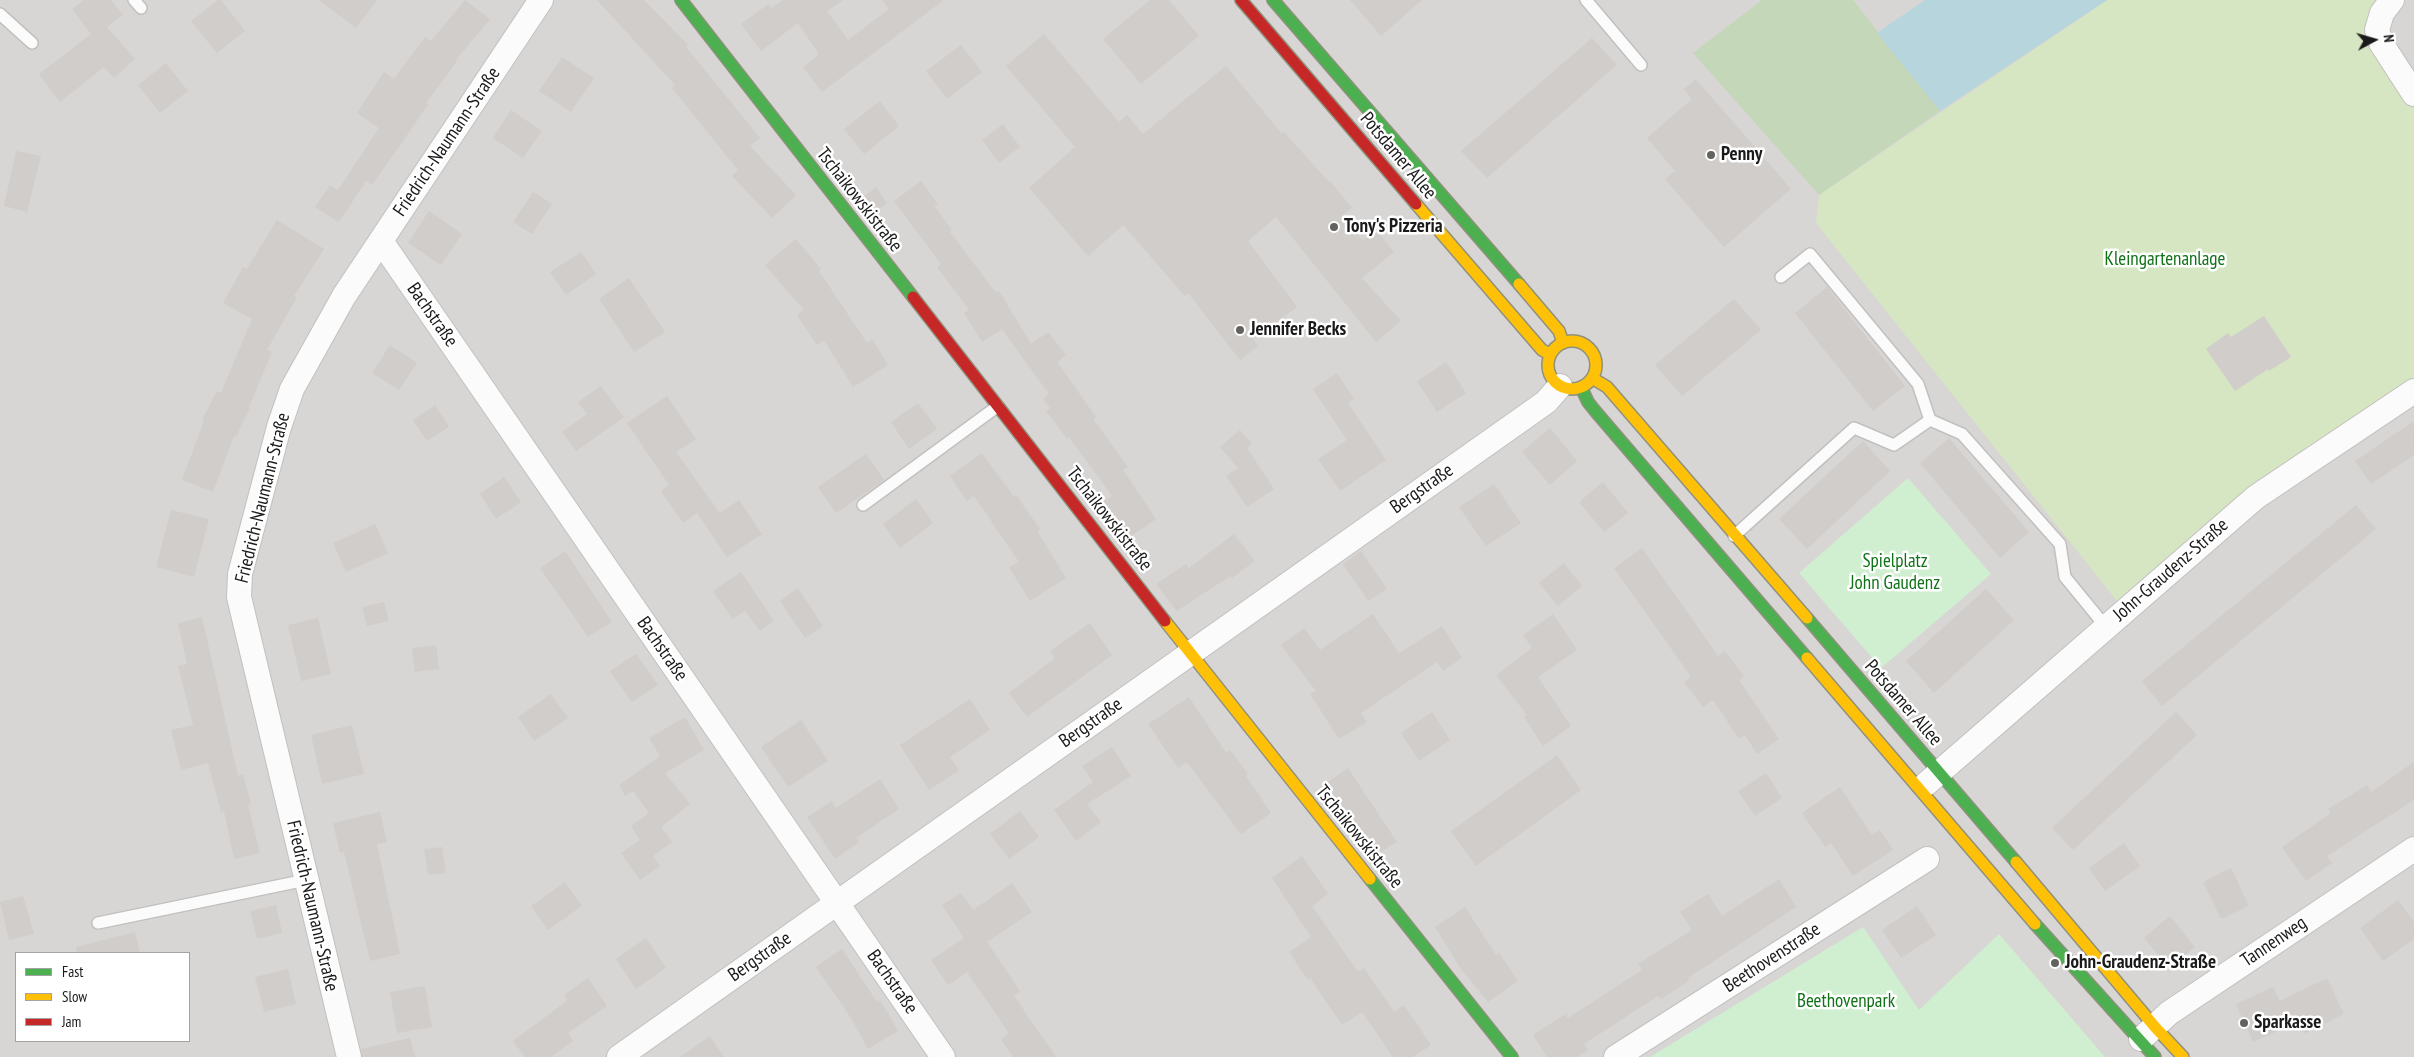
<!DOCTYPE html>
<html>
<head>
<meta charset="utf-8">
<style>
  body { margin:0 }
  #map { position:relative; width:2414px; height:1057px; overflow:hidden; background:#e9e7e3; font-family:"PT Sans Narrow",sans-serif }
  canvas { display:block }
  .legend { position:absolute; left:15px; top:952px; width:175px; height:90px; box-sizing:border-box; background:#fff; border:1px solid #a3a3a3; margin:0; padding:6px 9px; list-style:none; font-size:15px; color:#1a1a1a }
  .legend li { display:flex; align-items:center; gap:10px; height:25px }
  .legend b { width:25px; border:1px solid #a3a3a3 }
  .north { position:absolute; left:2349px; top:15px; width:50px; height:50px; -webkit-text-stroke:4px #fff; paint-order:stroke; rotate:84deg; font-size:14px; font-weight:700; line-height:20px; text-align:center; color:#1a1a1a }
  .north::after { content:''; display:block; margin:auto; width:18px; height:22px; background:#1a1a1a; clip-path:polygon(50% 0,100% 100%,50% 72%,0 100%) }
</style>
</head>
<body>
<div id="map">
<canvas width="2414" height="1057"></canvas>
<ul class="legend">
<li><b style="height:6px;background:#4caf50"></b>Fast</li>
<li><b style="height:6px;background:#ffc107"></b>Slow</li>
<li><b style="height:6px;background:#c62828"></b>Jam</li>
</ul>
<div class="north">N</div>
</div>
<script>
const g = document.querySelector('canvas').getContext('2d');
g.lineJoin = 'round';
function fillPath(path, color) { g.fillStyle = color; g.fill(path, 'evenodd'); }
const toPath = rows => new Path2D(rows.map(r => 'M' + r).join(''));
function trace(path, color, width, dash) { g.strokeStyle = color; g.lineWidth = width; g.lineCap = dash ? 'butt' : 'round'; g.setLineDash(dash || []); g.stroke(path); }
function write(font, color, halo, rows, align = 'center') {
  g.font = font + ' "PT Sans Narrow",sans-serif'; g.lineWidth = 5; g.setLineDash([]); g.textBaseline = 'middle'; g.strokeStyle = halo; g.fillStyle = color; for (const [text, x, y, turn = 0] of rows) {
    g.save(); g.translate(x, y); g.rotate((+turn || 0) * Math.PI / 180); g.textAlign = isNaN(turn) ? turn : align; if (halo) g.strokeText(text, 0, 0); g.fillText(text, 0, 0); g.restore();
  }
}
const residential = toPath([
  [0,0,2414,0,2414,1057,0,1057],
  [16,953,189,953,189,1041,16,1041]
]);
const religious = toPath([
  [1606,128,1628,154,1647,138,1675,171,1666,179,1724,247,1604,343,1498,219],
  [1298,254,1318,281,1297,295,1278,271],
  [1311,298,1331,326,1275,369,1260,340],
  [2256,973,2265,985,2229,1002,2243,1037,2233,1041,2208,1002]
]);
const grass = toPath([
  [2107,0,2392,0,2377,30,2414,94,2414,391,2125,611,1816,223,1819,195]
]);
const forest = toPath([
  [1762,0,1853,0,1940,111,1819,195,1693,53]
]);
const park = toPath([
  [1908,478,1991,574,1881,668,1799,573],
  [1863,927,1919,1010,1999,934,2105,1057,1650,1057]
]);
const water = toPath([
  [1925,0,2107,0,1940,111,1877,33]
]);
const building = toPath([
  [84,0,111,0,123,15,107,27,135,59,114,78,104,67,60,102,39,74,91,34,72,9],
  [218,0,221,0,245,31,217,53,191,21],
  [319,0,377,0,356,28],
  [465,0,490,19,456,60,457,61,426,103,428,105,372,185,366,181,339,222,315,207,330,185,338,190,379,128,357,113,384,72,394,79,425,37,431,41],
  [597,0,644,0,688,45,686,47,760,138,750,146,796,195,772,218,732,176,738,170,672,88,675,85],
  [783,0,843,0,827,11,848,40,889,9,882,0,944,0,822,92,803,67,819,54,798,23,761,51,741,24,768,4,772,8],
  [1150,0,1169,0,1199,36,1141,84,1103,39],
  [1350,0,1422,0,1381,36],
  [1044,34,1119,122,1127,115,1143,134,1226,66,1282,134,1284,132,1329,182,1330,181,1352,208,1342,216,1363,241,1376,230,1394,252,1362,278,1401,321,1376,342,1276,217,1248,241,1297,307,1253,339,1258,346,1240,360,1188,293,1185,296,1123,225,1088,256,1029,188,1075,147,1006,66],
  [1592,38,1617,65,1487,178,1461,151],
  [961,45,982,72,947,99,926,71],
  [562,57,594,78,571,112,539,91],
  [166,63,188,91,160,113,138,85],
  [1696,79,1791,189,1724,247,1665,179,1675,171,1647,138,1692,99,1684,89],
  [880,101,899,126,864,154,844,129],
  [511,110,542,131,523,158,493,138],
  [1003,124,1020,147,999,163,982,140],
  [16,151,41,156,27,212,4,206],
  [921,181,938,204,934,206,952,230,950,232,996,293,999,291,1031,344,1048,332,1066,355,1057,362,1096,417,1093,419,1128,467,1123,470,1156,519,1127,539,1102,502,1112,496,1069,437,1067,439,1046,411,1050,408,1043,399,1049,394,1002,329,982,342,964,313,969,310,937,267,941,264,894,201],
  [876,187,887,203,872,214,861,199],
  [533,192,552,204,532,234,513,222],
  [429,211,462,234,441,265,408,243],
  [277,220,324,249,294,296,297,297,267,350,272,352,249,407,250,408,236,437,234,436,213,492,182,480,204,421,202,420,217,391,221,393,252,319,223,303,243,267,247,269],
  [796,239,821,269,819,271,867,343,872,339,888,365,853,387,824,340,817,345,797,315,804,310,765,265],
  [581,252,596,274,566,295,550,272],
  [629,278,665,332,634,352,599,299],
  [1827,287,1905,386,1873,411,1795,313],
  [1734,299,1761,330,1682,396,1655,365],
  [2264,316,2291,357,2269,371,2268,369,2235,391,2206,349,2228,333,2231,337],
  [390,345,417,363,399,390,372,373],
  [1446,362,1466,393,1437,412,1417,381],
  [1337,373,1354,399,1348,403,1386,460,1340,491,1318,459,1347,440,1313,389],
  [601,386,624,417,576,451,562,432,587,414,578,402],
  [667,396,696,439,676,452,720,513,739,500,762,534,727,557,697,513,683,523,661,491,669,485,627,423],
  [918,403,937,429,909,449,891,422],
  [435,405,449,427,427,441,413,420],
  [2414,421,2414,455,2371,484,2355,461],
  [1550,428,1577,461,1550,485,1522,452],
  [1240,430,1252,444,1247,448,1274,489,1247,507,1226,476,1238,468,1220,447],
  [1949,438,2029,532,2000,558,1920,463],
  [1863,441,1890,471,1807,549,1779,519],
  [982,453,1014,497,1016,495,1040,529,1037,531,1066,578,1030,601,1009,567,1019,562,974,496,967,501,950,476],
  [866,454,884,480,836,513,818,487],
  [504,477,521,502,496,519,480,494],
  [1603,482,1628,513,1604,532,1579,502],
  [1494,484,1521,523,1486,546,1459,507],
  [916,499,933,523,900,548,883,524],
  [2356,505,2376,529,2162,706,2142,681],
  [171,510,209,519,194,577,156,567],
  [375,524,388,553,346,572,333,543],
  [1234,534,1255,561,1232,578,1230,576,1177,611,1156,584,1186,564,1189,568],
  [1642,548,1718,656,1725,651,1744,676,1739,680,1779,739,1757,754,1745,735,1739,739,1713,700,1703,707,1684,682,1691,677,1614,568],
  [565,551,612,622,588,637,540,568],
  [1361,551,1387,589,1368,601,1343,564],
  [1564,563,1582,586,1558,606,1539,583],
  [741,572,774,621,760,631,745,611,733,619,713,591],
  [798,588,823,626,805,638,780,601],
  [1986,589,2014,620,1934,693,1906,661],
  [384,602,389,621,367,626,362,607],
  [1373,614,1399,653,1442,626,1462,658,1443,671,1437,662,1361,713,1367,722,1339,739,1310,694,1316,691,1281,645,1304,628,1320,650],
  [1553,614,1577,650,1538,677,1571,726,1543,746,1524,717,1527,715,1496,675,1532,648,1523,635],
  [202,617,238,776,243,774,251,804,248,805,260,853,234,859,224,811,221,812,208,763,181,770,171,730,193,725,178,666,187,664,178,623],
  [318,618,331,674,301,681,288,625],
  [1090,623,1112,655,1027,717,1009,693,1055,658,1050,651],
  [436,645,439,669,415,672,412,648],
  [636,654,658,685,632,702,610,671],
  [551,694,568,718,534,741,518,717],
  [1189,697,1226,753,1230,750,1248,774,1246,776,1271,813,1241,834,1187,762,1178,768,1148,724],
  [970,699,990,730,950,757,959,770,929,790,900,745],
  [1432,712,1450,740,1419,761,1401,733],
  [2176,712,2197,735,2073,850,2052,828],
  [685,717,704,750,665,773,690,804,661,827,672,842,653,856,660,866,640,880,621,853,640,840,631,826,649,813,633,791,625,796,619,785,660,756,649,738],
  [801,720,828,761,788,787,761,747],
  [352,725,364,774,322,784,311,735],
  [1112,747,1131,776,1087,804,1101,822,1076,841,1054,810,1093,782,1082,766],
  [1557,755,1581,790,1476,866,1451,831],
  [2414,762,2414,800,2327,856,2332,863,2306,881,2282,847,2331,813,2328,809,2367,785,2371,792],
  [1348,768,1397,842,1372,857,1346,824,1321,787],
  [1766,773,1782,798,1755,816,1738,791],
  [880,779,899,809,856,838,859,842,835,859,807,817,832,801,836,808],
  [1840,787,1872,835,1880,830,1893,850,1853,876,1831,843,1825,847,1802,813],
  [1020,811,1039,837,1009,859,990,834],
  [380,812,387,842,377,844,400,954,370,961,344,852,340,853,333,823],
  [2124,843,2140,866,2105,891,2089,868],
  [442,847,446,873,428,875,424,849],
  [1302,856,1328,894,1312,906,1358,972,1364,968,1394,1012,1404,1005,1431,1045,1413,1057,1393,1057,1362,1012,1342,1025,1310,978,1308,980,1289,952,1311,937,1272,878],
  [2231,868,2249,906,2221,919,2203,882],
  [1779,879,1796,907,1688,978,1689,981,1661,999,1658,996,1584,1044,1588,1050,1577,1057,1547,1057,1533,1035,1566,1014,1568,1018,1642,970,1638,964,1692,930,1680,912,1708,894,1722,916],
  [565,882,582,906,548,930,531,906],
  [1012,883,1032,912,987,942,1020,991,1014,996,1056,1057,1013,1057,1001,1039,1009,1033,967,972,948,985,931,960,964,938,942,905,961,893,973,910],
  [23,896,34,934,9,940,0,902],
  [2398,900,2414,922,2414,939,2383,961,2360,928],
  [276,905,282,933,257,939,250,911],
  [1917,906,1936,935,1901,958,1882,930],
  [1465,907,1496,955,1499,953,1518,981,1488,1002,1461,969,1435,927],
  [2170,916,2195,947,2169,968,2144,938],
  [135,932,140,953,77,953,76,947],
  [646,938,666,968,636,989,616,959],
  [842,949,877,1002,880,1000,898,1031,868,1049,851,1018,816,967],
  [288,969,296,1004,264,1012,255,977],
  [588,978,607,1006,568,1033,573,1041,551,1057,525,1057,513,1041,568,1000,564,995],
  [2327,978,2344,1014,2304,1034,2298,1022,2253,1042,2236,1004,2273,987,2280,1001],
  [425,986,432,1027,397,1033,390,992],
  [710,1036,724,1057,680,1057],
  [410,1038,415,1057,362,1057,361,1049]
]);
const lane = toPath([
  [134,0,141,8],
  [1586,0,1641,65],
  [0,14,32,43],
  [1781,277,1810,254,1918,384,1930,420,1962,434,2060,544,2065,577,2106,627],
  [863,505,998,406],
  [1734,536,1854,428,1894,445,1930,420],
  [98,923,306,880]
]);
const street = toPath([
  [2392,0,2382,13,2377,30,2381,43,2414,94],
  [381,241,943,1057],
  [1926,784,2256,497,2414,391],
  [2141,1039,2169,1013,2414,849],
  [349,1057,239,597,240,574,279,427,292,389,344,296,541,0],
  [619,1057,1546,402,1560,386],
  [1616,1057,1927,859]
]);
const fast = toPath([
  [681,0,913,297],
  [1273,0,1519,284],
  [1581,387,1588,402,1596,412,1807,658],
  [1807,618,2016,862],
  [1370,879,1512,1057],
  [2035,924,2155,1057]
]);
const slow = toPath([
  [1416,204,1542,350,1550,354],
  [1519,284,1559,331,1563,343],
  '1548 365a24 24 0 1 1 48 0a24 24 0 1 1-48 0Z',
  [1592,378,1607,387,1807,618],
  [1165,621,1370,879],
  [1807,658,2035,924],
  [2016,862,2155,1027,2183,1057]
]);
const jam = toPath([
  [1241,0,1416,204],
  [913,297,1165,621]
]);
const markers = [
  [1711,155,5,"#626260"],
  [1334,227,5,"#626260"],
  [1240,330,5,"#626260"],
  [2055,963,5,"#626260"],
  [2244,1023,5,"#626260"]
];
const streetNames = [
  ["Friedrich-Naumann-Straße",447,142,-56],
  ["Potsdamer Allee",1398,156,50],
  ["Tschaikowskistraße",859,200,52],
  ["Bachstraße",432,315,55],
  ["Bergstraße",1422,489,-35],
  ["Friedrich-Naumann-Straße",263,498,-76],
  ["Tschaikowskistraße",1109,519,52],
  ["John-Graudenz-Straße",2171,570,-41],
  ["Bachstraße",662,649,55],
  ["Potsdamer Allee",1903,703,49],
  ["Bergstraße",1091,723,-35],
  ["Tschaikowskistraße",1359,837,51],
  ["Friedrich-Naumann-Straße",312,906,77],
  ["Tannenweg",2274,942,-34],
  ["Bergstraße",760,957,-35],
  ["Beethovenstraße",1772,958,-33],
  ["Bachstraße",892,982,55]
];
const poiNames = [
  ["Penny",1721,155],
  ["Tony's Pizzeria",1344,227],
  ["Jennifer Becks",1250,330],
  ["John-Graudenz-Straße",2065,963],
  ["Sparkasse",2254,1023]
];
const parkNames = [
  ["Kleingartenanlage",2165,260],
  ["Spielplatz",1895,562],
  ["John Gaudenz",1895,584],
  ["Beethovenpark",1846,1002]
];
fillPath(residential, '#d8d6d4');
fillPath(religious, '#d7d6d4');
fillPath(grass, '#d6e6c2');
fillPath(forest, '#c4d7b9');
fillPath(park, '#d0efd0');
fillPath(water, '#b7d5dc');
fillPath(building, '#d0cdca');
trace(lane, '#c1c0bf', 14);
trace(street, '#c1c0bf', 26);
trace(fast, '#90917d', 14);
trace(slow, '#90917d', 14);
trace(jam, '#90917d', 14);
trace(lane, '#fcfbfb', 11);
trace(street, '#fcfbfb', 24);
trace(fast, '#4caf50', 11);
trace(slow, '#ffc107', 11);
trace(jam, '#c62828', 11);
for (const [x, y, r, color] of markers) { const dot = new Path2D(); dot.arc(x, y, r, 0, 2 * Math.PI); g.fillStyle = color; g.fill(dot); trace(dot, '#fff', 2); }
write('19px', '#1a1a1a', '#fff', streetNames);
write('bold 19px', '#1a1a1a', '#fff', poiNames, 'left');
write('19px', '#0f7216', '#fff', parkNames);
</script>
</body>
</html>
